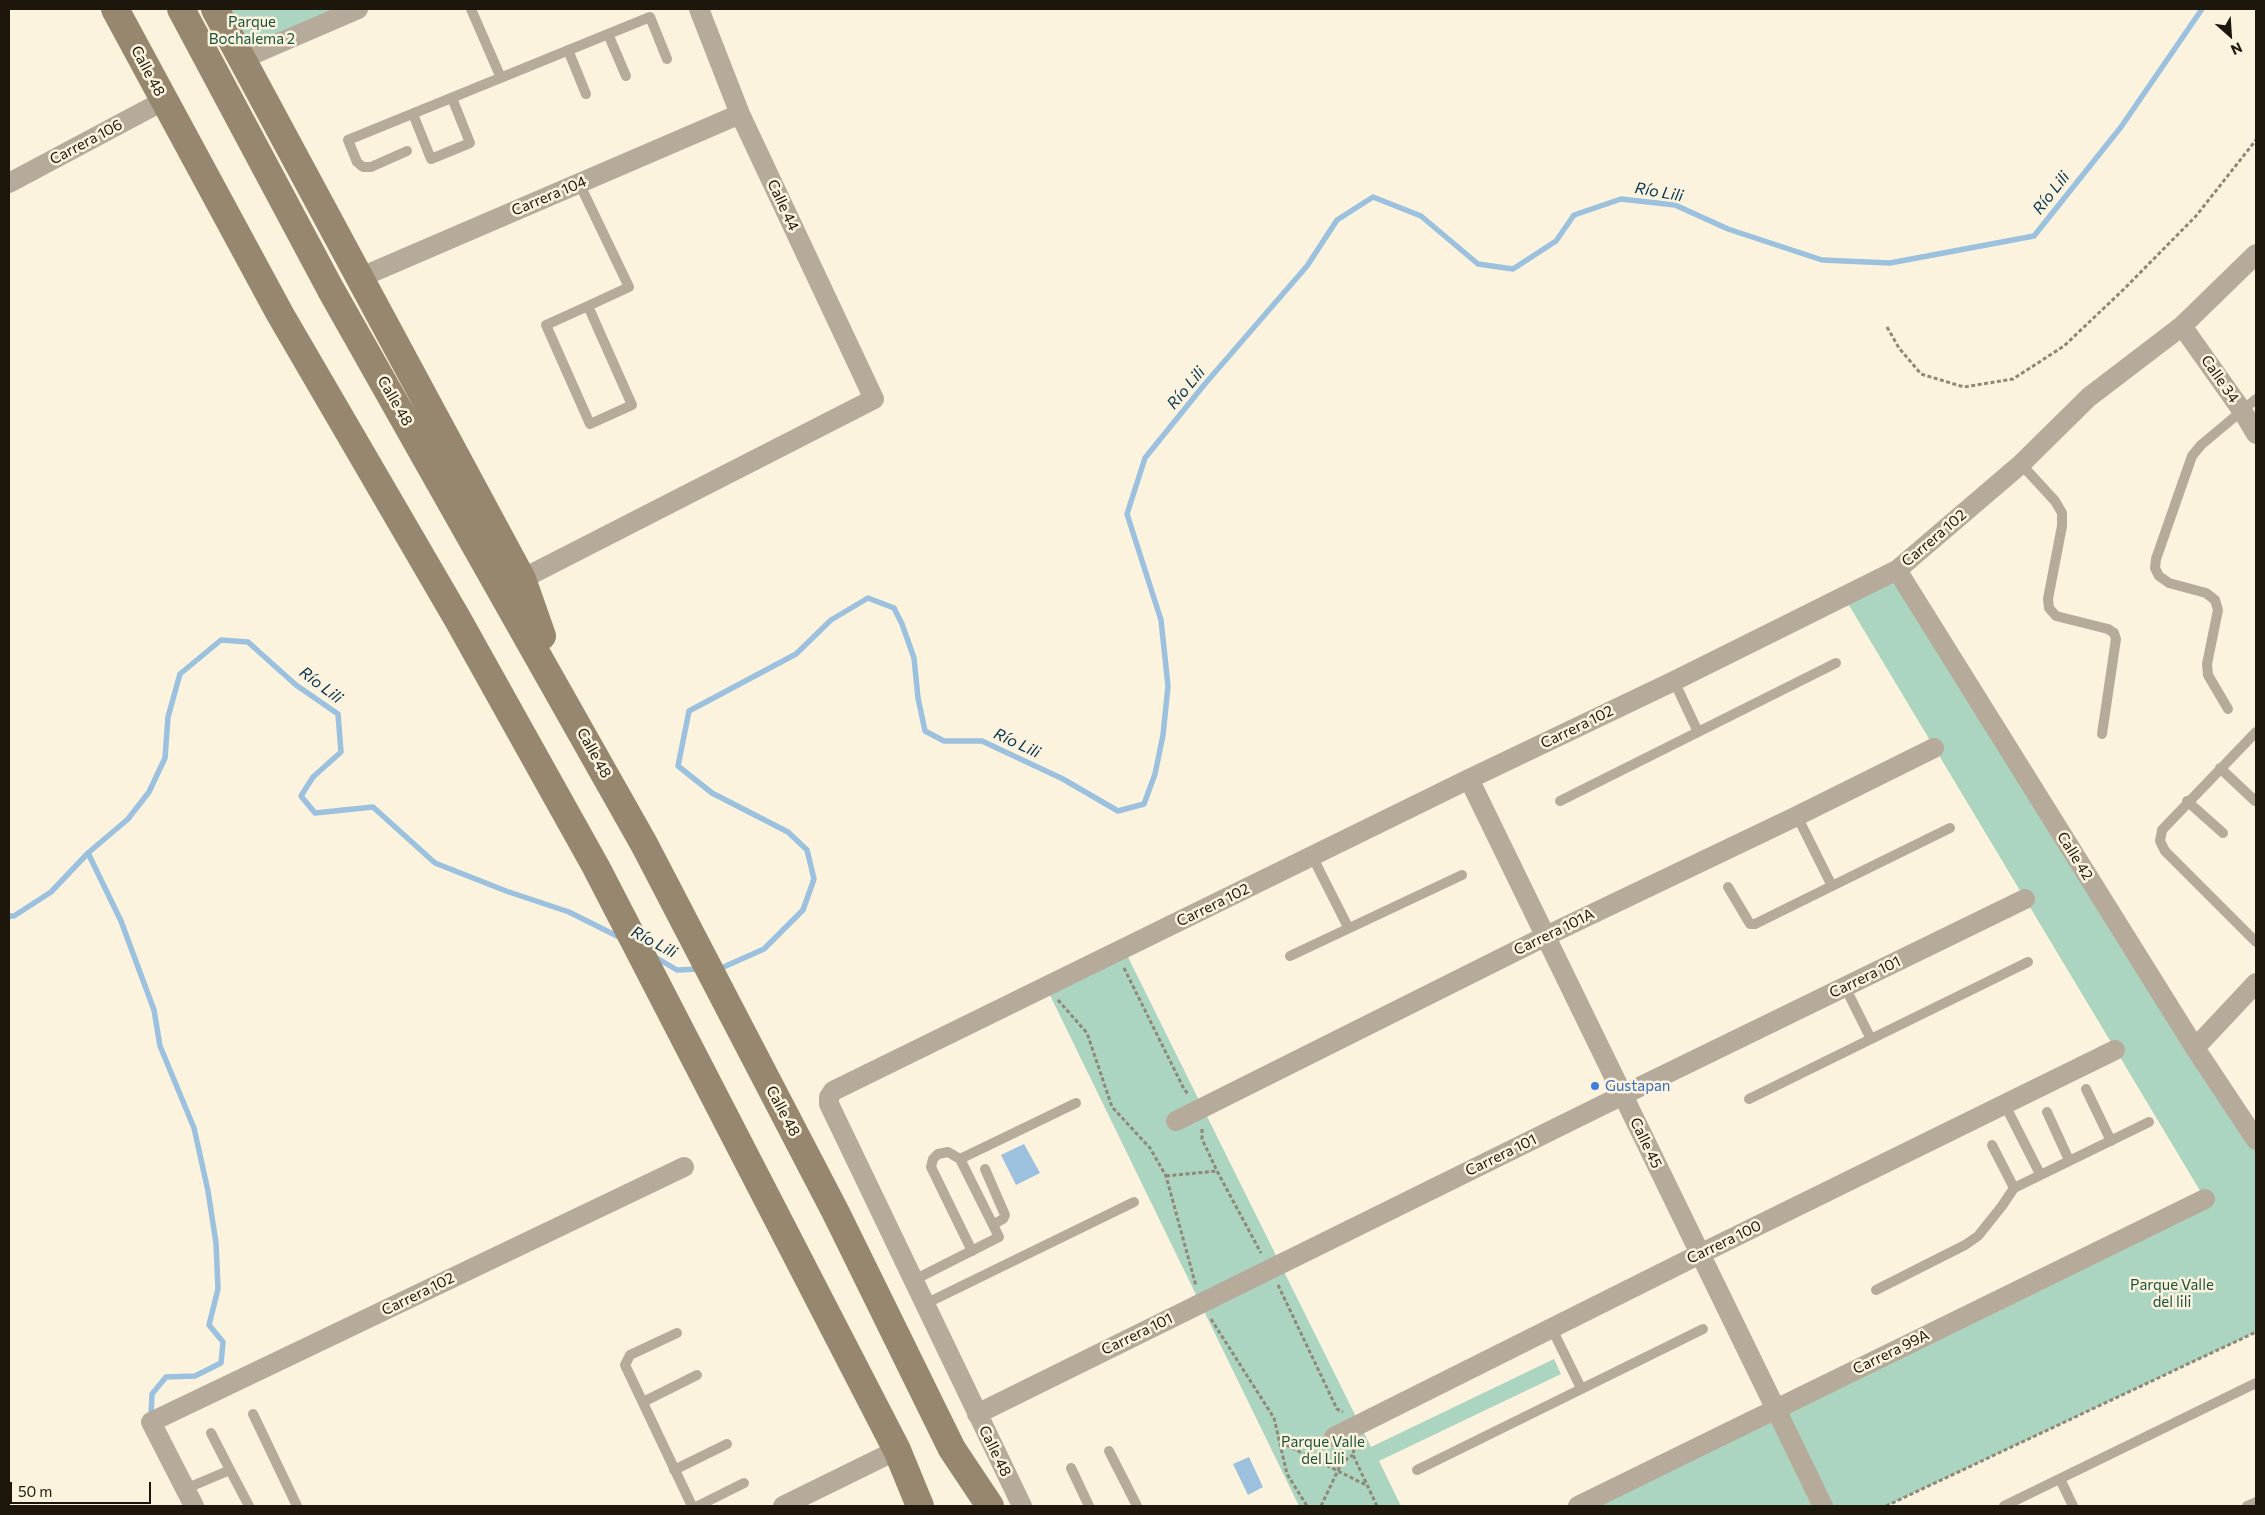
<!DOCTYPE html>
<html>
<head>
<meta charset="utf-8">
<style>
  body { margin:0 }
  #map { position:relative; width:2265px; height:1515px; overflow:hidden; background:#fcf3de; font-family:Commissioner,sans-serif }
  canvas { display:block }
  .frame { position:absolute; inset:0; border:10px solid #1d170b; pointer-events:none }
  .north { position:absolute; left:2205px; top:10px; width:50px; height:50px; -webkit-text-stroke:4px #fcf3de; paint-order:stroke; rotate:154deg; font-size:14px; font-weight:700; line-height:20px; text-align:center; color:#1d170b }
  .north::after { content:''; display:block; margin:auto; width:18px; height:22px; background:#1d170b; clip-path:polygon(50% 0,100% 100%,50% 72%,0 100%) }
  .scale { position:absolute; left:10px; top:1482px; width:141px; height:22px; box-sizing:border-box; border:2px solid #1d170b; border-top:0; padding-left:6px; font-size:15px; line-height:18px; white-space:nowrap; color:#1d170b; -webkit-text-stroke:4px #fcf3de; paint-order:stroke }
</style>
</head>
<body>
<div id="map">
<canvas width="2265" height="1515"></canvas>
<div class="frame"></div>
<div class="north">N</div>
<div class="scale">50 m</div>
</div>
<script>
const g = document.querySelector('canvas').getContext('2d');
g.lineJoin = 'round';
function fillPath(path, color) { g.fillStyle = color; g.fill(path, 'evenodd'); }
const toPath = rows => new Path2D(rows.map(r => 'M' + r).join(''));
function trace(path, color, width, dash) { g.strokeStyle = color; g.lineWidth = width; g.lineCap = dash ? 'butt' : 'round'; g.setLineDash(dash || []); g.stroke(path); }
function write(font, color, halo, rows, align = 'center') {
  g.font = font + ' Commissioner,sans-serif'; g.lineWidth = 5; g.setLineDash([]); g.textBaseline = 'middle'; g.strokeStyle = halo; g.fillStyle = color; for (const [text, x, y, turn = 0] of rows) {
    g.save(); g.translate(x, y); g.rotate((+turn || 0) * Math.PI / 180); g.textAlign = isNaN(turn) ? turn : align; if (halo) g.strokeText(text, 0, 0); g.fillText(text, 0, 0); g.restore();
  }
}
const green = toPath([
  [215,9,358,9,242,59],
  [1897,570,2256,1140,2256,1332,1886,1506,1578,1506,2205,1199,1844,597],
  [1124,949,1371,1447,1554,1359,1561,1374,1379,1461,1401,1506,1299,1506,1046,987]
]);
const water = toPath([
  [1024,1144,1040,1173,1016,1185,1001,1155],
  [1249,1457,1263,1487,1248,1495,1233,1464]
]);
const stream = toPath([
  [88,853,121,921,154,1010,160,1046,194,1128,208,1191,216,1243,218,1289,209,1325,223,1342,221,1363,195,1376,166,1377,152,1394,151,1417],
  [9,916,14,916,51,892,88,853,128,819,149,792,165,758,168,717,180,674,221,640,248,642,296,685,338,714,341,752,313,777,301,796,315,813,373,807,435,863,506,891,569,912,623,939],
  [655,957,677,970,699,969],
  [719,969,764,949,803,910,814,879,807,850,788,832,712,793,678,766,689,711,796,654,831,620,868,598,894,608,902,624,914,658,918,698,925,731,944,741,982,741,1063,779,1118,811,1144,804,1155,774,1163,735,1168,686,1161,620,1127,514,1145,458,1204,385,1307,266,1337,220,1373,197,1421,216,1478,264,1513,269,1556,241,1574,215,1621,199,1675,205,1728,229,1822,260,1890,263,2034,236,2121,127,2202,9]
]);
const path = toPath([
  [1887,327,1899,348,1921,374,1964,387,2013,379,2064,346,2124,289,2196,216,2256,140],
  [1124,968,1184,1089,1188,1094],
  [1058,1000,1087,1033,1112,1107,1150,1148,1166,1176,1196,1286],
  [1202,1129,1202,1139,1217,1171,1261,1253],
  [1166,1176,1217,1171],
  [1278,1285,1337,1409,1343,1412],
  [1211,1319,1274,1418,1287,1474,1307,1506],
  [1280,1442,1366,1485],
  [1354,1449,1353,1455,1377,1506],
  [1321,1506,1342,1462,1353,1455],
  [1886,1506,2256,1332]
]);
const lane = toPath([
  [471,9,501,78],
  [608,34,626,76],
  [568,50,586,94],
  [413,114,431,159,470,143,452,98],
  [407,151,371,167,363,167,357,162,348,140,650,17,667,59],
  [579,183,629,287,588,306],
  [588,306,632,405,590,424,546,325,588,306],
  [2021,464,2055,501,2062,513,2062,526,2048,599,2049,608,2056,616,2108,629,2114,633,2116,639,2102,734],
  [1674,681,1698,732],
  [2228,709,2208,675,2207,664,2218,610,2215,600,2206,593,2169,583,2159,576,2155,568,2156,559,2192,456,2201,445,2256,399],
  [2256,732,2162,830,2160,841,2165,851,2256,942],
  [2220,768,2255,801],
  [1560,801,1836,663],
  [2187,801,2223,833],
  [1312,856,1348,927],
  [1832,886,1950,828],
  [1728,887,1750,924,1755,924,1832,886,1797,816],
  [1290,956,1462,875],
  [1871,1039,2028,962],
  [2086,1089,2111,1141],
  [1749,1099,1871,1039,1845,987],
  [2005,1105,2040,1174],
  [2047,1112,2069,1160],
  [1992,1145,2014,1188],
  [985,1169,1005,1215,1003,1219,994,1224],
  [972,1251,931,1167,933,1159,938,1154,948,1152,960,1159,1076,1103],
  [914,1280,999,1237,960,1159],
  [1876,1290,1965,1245,1978,1236,2002,1206,2014,1188,2149,1122],
  [925,1304,1134,1202],
  [1552,1329,1581,1388],
  [677,1333,630,1355,625,1365,692,1506],
  [643,1402,697,1375],
  [253,1414,297,1506],
  [211,1433,230,1470],
  [1109,1451,1137,1506],
  [1071,1468,1089,1506],
  [674,1470,727,1444],
  [1417,1470,1703,1329],
  [2060,1479,2073,1506],
  [185,1489,230,1470,249,1506],
  [698,1506,744,1483],
  [2004,1506,2256,1383],
  [2247,1506,2256,1502]
]);
const street = toPath([
  [242,59,358,9],
  [9,183,163,101],
  [359,278,740,114],
  [2182,326,2243,412,2256,434],
  [1897,570,2195,1048,2256,1140],
  [522,579,874,399,740,114,699,9],
  [1469,779,1823,1506],
  [2195,1048,2256,983],
  [1176,1121,1546,936,1797,816,1934,748],
  [977,1414,1623,1095,2025,899],
  [1334,1437,1700,1254,2115,1050],
  [194,1506,151,1422,684,1167],
  [783,1506,897,1450],
  [1022,1506,829,1104,829,1097,833,1091,1469,779,1674,681,1897,570,2021,464,2089,397,2182,326,2256,254],
  [1578,1506,2205,1199]
]);
const secondary = toPath([
  [115,9,280,314,457,618,596,867,897,1450,920,1506],
  [181,9,331,290,644,844,836,1213,952,1449,990,1506],
  [215,9,522,579,542,636]
]);
const markers = [
  [1595,1086,5,"#3f7fe0"]
];
const parkNames = [
  ["Parque",252,22],
  ["Bochalema 2",252,39],
  ["Parque Valle",2172,1285],
  ["del lili",2172,1302],
  ["Parque Valle",1323,1442],
  ["del Lili",1323,1459]
];
const streetNames = [
  ["Calle 48",148,71,62],
  ["Carrera 106",86,142,-28],
  ["Carrera 104",549,196,-23],
  ["Calle 44",783,205,65],
  ["Calle 34",2220,379,55],
  ["Calle 48",395,401,60],
  ["Carrera 102",1934,538,-40],
  ["Carrera 102",1577,727,-26],
  ["Calle 48",594,753,61],
  ["Calle 42",2075,856,58],
  ["Carrera 102",1213,905,-26],
  ["Carrera 101A",1554,932,-26],
  ["Carrera 101",1865,977,-26],
  ["Calle 48",783,1111,62],
  ["Calle 45",1646,1143,64],
  ["Carrera 101",1501,1155,-26],
  ["Carrera 100",1724,1242,-26],
  ["Carrera 102",418,1294,-26],
  ["Carrera 101",1137,1334,-26],
  ["Carrera 99A",1891,1352,-26],
  ["Calle 48",995,1451,64]
];
const shopNames = [
  ["Gustapan",1605,1086]
];
const waterNames = [
  ["Río Lili",1659,192,10],
  ["Río Lili",2051,193,-52],
  ["Río Lili",1186,388,-50],
  ["Río Lili",321,685,37],
  ["Río Lili",1017,743,25],
  ["Río Lili",654,942,28]
];
fillPath(green, '#abd5c1');
fillPath(water, '#9bc1de');
trace(stream, '#9bc1de', 5.5);
trace(path, '#8f8877', 3, [4, 2.5]);
trace(lane, '#b6ab9a', 10);
trace(street, '#b6ab9a', 20);
trace(secondary, '#97876f', 28);
for (const [x, y, r, color] of markers) { const dot = new Path2D(); dot.arc(x, y, r, 0, 2 * Math.PI); g.fillStyle = color; g.fill(dot); trace(dot, '#fcf3de', 2); }
write('15px', '#1a543e', '#fcf3de', parkNames);
write('15px', '#1d170b', '#fcf3de', streetNames);
write('15px', '#366cbe', '#fcf3de', shopNames, 'left');
write('italic 16px', '#033451', '#fcf3de', waterNames);
</script>
</body>
</html>
